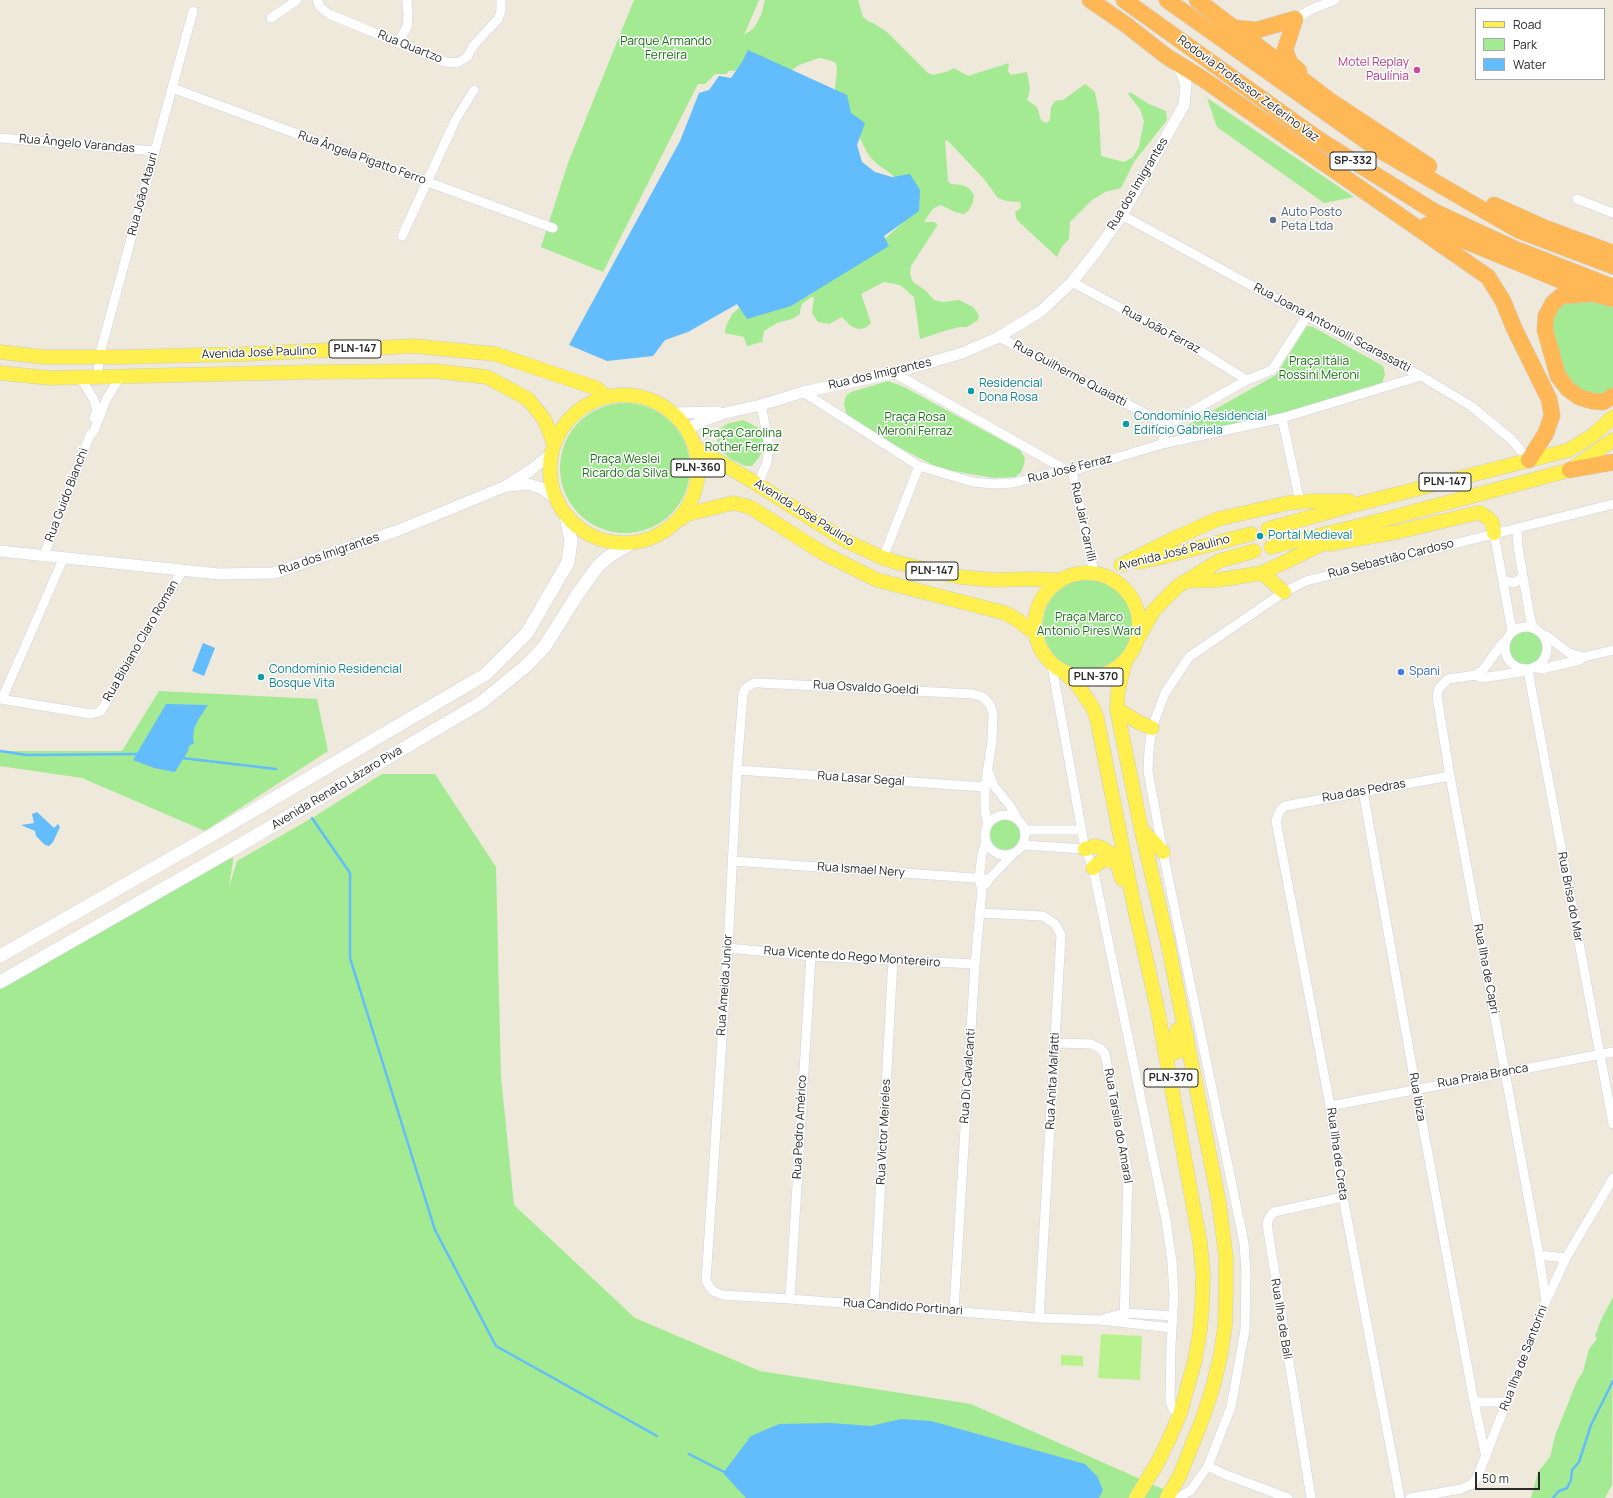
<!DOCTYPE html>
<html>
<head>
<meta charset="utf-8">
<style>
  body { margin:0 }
  #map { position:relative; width:1613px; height:1498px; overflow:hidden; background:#eee9db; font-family:Manrope,sans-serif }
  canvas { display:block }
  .legend { position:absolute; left:1475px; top:8px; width:130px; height:72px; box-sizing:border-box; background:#fff; border:1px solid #aaa; margin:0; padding:5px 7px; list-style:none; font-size:12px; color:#2a2a2a }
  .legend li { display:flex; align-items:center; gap:8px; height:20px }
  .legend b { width:20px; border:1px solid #aaa }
  .scale { position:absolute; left:1475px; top:1472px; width:65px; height:18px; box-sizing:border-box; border:2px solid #2a2a2a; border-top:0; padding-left:5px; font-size:12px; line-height:14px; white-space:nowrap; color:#2a2a2a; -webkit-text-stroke:3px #fff; paint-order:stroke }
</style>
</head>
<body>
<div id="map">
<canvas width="1613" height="1498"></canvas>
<ul class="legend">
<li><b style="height:5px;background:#fff04f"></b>Road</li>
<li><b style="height:11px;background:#a3ea92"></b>Park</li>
<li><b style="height:11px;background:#63bcfb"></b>Water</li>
</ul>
<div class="scale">50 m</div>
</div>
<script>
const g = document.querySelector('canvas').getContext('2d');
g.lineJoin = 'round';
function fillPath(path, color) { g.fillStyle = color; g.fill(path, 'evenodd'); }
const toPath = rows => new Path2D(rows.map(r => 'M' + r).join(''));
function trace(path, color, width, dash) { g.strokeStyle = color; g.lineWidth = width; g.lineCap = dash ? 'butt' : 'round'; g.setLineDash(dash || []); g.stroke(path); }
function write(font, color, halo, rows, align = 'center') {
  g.font = font + ' Manrope,sans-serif'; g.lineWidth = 3; g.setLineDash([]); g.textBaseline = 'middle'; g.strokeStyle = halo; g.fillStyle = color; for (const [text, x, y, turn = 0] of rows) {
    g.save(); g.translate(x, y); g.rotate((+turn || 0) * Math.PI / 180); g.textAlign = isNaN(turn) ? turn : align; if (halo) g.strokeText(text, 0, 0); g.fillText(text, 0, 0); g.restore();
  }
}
const green = toPath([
  [634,0,759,0,744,35,754,28,761,15,765,0,858,0,863,17,869,22,873,23,887,32,928,73,933,75,949,71,954,68,968,76,1009,63,1008,71,1011,75,1027,72,1030,89,1027,100,1037,107,1041,120,1046,123,1050,120,1051,107,1055,101,1063,100,1085,84,1095,92,1099,113,1101,156,1124,162,1133,157,1139,147,1144,121,1140,109,1128,94,1130,92,1149,104,1166,111,1167,120,1134,162,1121,188,1105,192,1092,200,1070,222,1069,239,1061,248,1057,257,1017,220,1015,212,1021,208,1020,202,1006,201,998,198,984,179,948,141,945,140,948,181,951,184,962,185,969,188,974,195,973,202,969,210,964,214,955,212,941,205,936,207,932,210,924,222,934,222,937,224,937,226,911,266,910,274,913,282,926,291,934,300,943,302,959,300,973,307,979,315,978,320,967,327,959,327,941,332,920,339,914,297,900,285,884,282,861,294,871,323,865,328,858,329,851,326,842,317,829,324,818,322,812,313,814,297,811,297,802,304,800,311,800,314,792,319,777,323,764,331,762,342,747,346,744,337,725,333,726,326,732,314,740,307,867,255,910,216,913,193,890,173,877,164,869,156,835,90,837,69,836,63,829,60,819,58,799,65,788,73,745,70,728,71,727,74,715,74,705,84,698,84,603,272,541,247,568,163],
  [1207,98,1354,197,1324,203,1217,127],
  [1566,300,1613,300,1613,389,1602,394,1589,394,1569,383,1551,335,1552,322,1557,310],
  [1307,326,1313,327,1383,366,1385,375,1382,383,1375,387,1274,416,1189,434,1184,431,1184,428,1196,420,1276,375],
  [888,381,904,387,1020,450,1025,458,1024,464,1021,472,1015,477,994,478,947,470,931,464,891,443,851,418,846,413,844,403,846,396,851,392],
  '560 468a65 65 0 1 1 130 0a65 65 0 1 1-130 0Z',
  [743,420,761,429,763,437,764,447,760,456,752,466,745,466,731,459,720,450,717,440,718,434,721,428,727,424],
  '1043 625a46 46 0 1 1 92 0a46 46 0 1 1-92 0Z',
  '1509 648a17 17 0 1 1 34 0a17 17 0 1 1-34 0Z',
  [159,691,317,699,328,751,205,831,82,778,0,766,0,751,122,751],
  [382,774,435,774,496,867,501,1077,514,1205,635,1318,760,1371,971,1404,1183,1498,0,1498,0,982,235,848,229,887,237,861,312,818],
  '990 835a15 15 0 1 1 30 0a15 15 0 1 1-30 0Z',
  [1613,1297,1612,1485,1605,1498,1531,1498,1538,1472,1550,1457,1555,1436,1577,1381,1583,1372,1589,1349,1597,1339,1595,1336,1601,1320]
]);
const pitch = toPath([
  [1101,1334,1142,1336,1140,1380,1098,1378],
  [1061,1355,1083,1356,1083,1366,1061,1365]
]);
const water = toPath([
  [748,50,847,95,851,113,865,123,857,145,862,162,875,172,892,177,910,174,920,190,919,211,884,236,889,246,791,306,747,319,737,304,688,332,665,340,653,356,607,361,569,345,680,141,699,93,709,90,719,76,731,78,742,62],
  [203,643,215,648,204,676,192,671],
  [166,704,208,705,198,720,194,729,193,738,194,743,189,746,188,751,175,772,154,768,133,760],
  [37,812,54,828,58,824,60,827,53,842,49,846,45,845,36,836,35,831,21,825,34,823,32,814],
  [901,1419,931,1421,1085,1464,1097,1476,1103,1490,1099,1498,746,1498,723,1473,751,1436,779,1424,831,1423,871,1426]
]);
const stream = toPath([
  [0,751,27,755,139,754],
  [182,758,276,769],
  [312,818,350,873,350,958,435,1230,496,1346,657,1436],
  [689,1454,726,1473],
  [1553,1498,1559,1491,1567,1488,1571,1480,1572,1470,1579,1462,1591,1425,1613,1381]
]);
const minor = toPath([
  [317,0,320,7,329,14,445,62,457,63,467,57,474,45,498,19,501,11,501,0],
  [271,18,297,0],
  [1295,19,1312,9,1335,0],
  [398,43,407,27,408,15,407,0],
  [172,88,553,228],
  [0,138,155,151],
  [1577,199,1613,213],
  [1122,215,1307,316,1421,376,1471,406,1511,439,1529,460],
  [402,236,456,119,474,90],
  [1072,282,1197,349,1247,380],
  [999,337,1167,425,1162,444],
  [894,373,1066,470],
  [76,377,84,383,94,400,97,410,94,418],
  [98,377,99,357,193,11],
  [803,392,919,466,973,482,993,484,1013,483,1066,470,1072,471,1162,444,1282,418,1421,376],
  [1282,418,1300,502],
  [1167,425,1247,380,1272,370,1307,316],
  [1072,471,1094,573],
  [758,485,767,462,769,445,761,405],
  [1517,528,1518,547,1530,617,1533,628],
  [1494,533,1512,631],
  [44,555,90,435,94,431,106,400,120,377],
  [883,558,919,466],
  [1503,580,1514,583,1523,577],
  '1505 648a21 21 0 1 1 42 0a21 21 0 1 1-42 0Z',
  [1542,634,1548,637,1569,653,1584,657],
  [1052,666,1085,849,1093,868,1166,1220,1172,1262,1174,1295,1171,1345,1170,1401,1173,1409,1180,1414],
  [1534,667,1541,669,1580,660,1584,657,1613,650],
  [1524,669,1521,672,1481,678,1476,675,1448,679,1439,688,1437,696,1450,776,1539,1255],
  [1529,669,1529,676,1613,1124],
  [1476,675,1483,670,1501,645,1506,640],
  [0,699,91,714,101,711,182,571],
  [2,699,64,557],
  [737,770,985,787],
  [989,773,994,786,1011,807,1016,817],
  [1363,791,1416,1089,1474,1402],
  '985 835a20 20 0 1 1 40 0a20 20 0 1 1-40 0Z',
  [988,824,985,811,985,787,992,741,993,713,990,705,983,697,973,694,760,683,754,683,745,689,743,694,737,770,728,948,706,1281,713,1291,722,1295,790,1299,1039,1318,1100,1320,1172,1328],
  [1025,830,1082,830],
  [1023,845,1085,849],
  [733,861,989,879],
  [986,884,989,879,1013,854],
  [979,913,1043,916,1055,924,1061,935,1039,1318],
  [728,948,811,956,975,964],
  [1055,1043,1091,1044,1100,1048,1105,1054,1128,1174,1124,1323],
  [1330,1106,1613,1052],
  [790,1299,811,956],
  [1546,1301,1539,1255,1566,1258],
  [874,1305,893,959],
  [954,1310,975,964,982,890,979,879,982,854,986,842],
  [1103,1319,1125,1313,1173,1316],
  [1486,1457,1474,1402,1507,1402],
  [1208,1466,1224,1474,1288,1498],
  [1178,1498,1191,1490,1208,1466,1231,1407,1245,1330,1246,1273,1244,1243,1163,852,1148,771,1149,750,1152,728,1165,693,1189,657,1284,592,1306,581,1613,504],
  [1311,1498,1267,1224,1269,1218,1274,1212,1343,1197],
  [1400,1498,1343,1197,1330,1106,1276,821,1280,810,1285,806,1450,776],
  [1410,1498,1461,1489,1472,1484,1477,1478,1546,1301,1566,1258,1613,1178]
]);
const tertiary = toPath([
  [675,413,718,412],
  [687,430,702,421,725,413,761,405,803,392,894,373,962,353,999,337,1041,311,1072,282,1095,253,1122,215,1184,105,1186,84,1177,63],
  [509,486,528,484,541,488,555,498],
  [0,551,219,574,274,573,399,530,506,486,531,470,551,454]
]);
const secondary = toPath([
  [0,956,210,836,486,674,527,633,563,571,568,562,571,541,566,516],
  [0,982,247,841,482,702,527,665,545,646,577,595,598,566,608,557,631,543]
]);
const primary = toPath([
  [0,352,44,357,122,357,246,354,414,346,495,354,596,388,606,396],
  [0,373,50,378,311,372,435,371,487,377,528,399,544,419,554,443],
  '550 469a74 74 0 1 1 148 0a74 74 0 1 1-148 0Z',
  [696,448,752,481,846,541,883,558,899,563,960,577,993,580,1031,579,1059,580],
  [679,520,688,514,733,503,750,507,823,553,877,580,1005,613,1016,619,1035,633],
  [1268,529,1350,506,1569,450,1592,436,1613,417],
  [1329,544,1397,532,1477,513,1481,513,1489,519,1492,522,1494,533],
  [1271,547,1371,523,1570,470,1613,440],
  [1139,562,1162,557,1251,534],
  [1121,565,1173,539,1218,519,1288,503,1313,501,1349,501],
  '1035 625a52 52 0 1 1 104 0a52 52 0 1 1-104 0Z',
  [1262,573,1284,592],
  [1187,581,1218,580,1262,573,1339,536],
  [1140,635,1154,610,1178,586,1219,561,1254,551],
  [1125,662,1118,691,1117,709,1120,725,1141,828,1167,939,1219,1203,1226,1257,1226,1292,1225,1326,1220,1358,1212,1390,1202,1420,1180,1475,1167,1498],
  [1066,674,1077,684,1093,708,1097,719,1134,905,1157,1007,1200,1243,1203,1274,1202,1306,1200,1331,1195,1360,1180,1414,1170,1437,1158,1462,1136,1498],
  [1117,709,1138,722,1152,728],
  [1141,829,1163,852],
  [1085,849,1095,846,1102,848,1110,853,1117,863,1122,879],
  [1093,868,1097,864,1104,860,1110,860,1117,863],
  [1167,1039,1169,1050,1173,1053,1177,1052,1179,1048,1177,1030]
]);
const motorway = toPath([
  [1090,0,1125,24,1166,56,1203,79,1488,277,1503,301,1514,328,1549,399,1552,415,1546,433,1529,460],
  [1124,0,1318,139,1435,212,1515,249,1613,287],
  [1167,0,1376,148,1518,230,1613,266],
  [1197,0,1329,100,1429,166],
  [1295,19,1285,50,1290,63,1299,71],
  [1235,28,1257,30,1295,19],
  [1494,205,1545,228,1613,253],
  [1427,225,1591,293,1613,299],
  [1588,294,1561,296,1553,303,1546,316,1545,330,1558,376,1568,389,1579,397,1592,401,1603,402,1613,396],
  [1570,470,1613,462]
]);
const markers = [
  [1417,70,4,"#d1479c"],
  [1273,220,4,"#5c6f8a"],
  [971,391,4,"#0f9aa8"],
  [1126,424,4,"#0f9aa8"],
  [1260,536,4,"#0f9aa8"],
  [1401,672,4,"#3f7fe0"],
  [261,677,4,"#0f9aa8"]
];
const shields = [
  [1353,161,46],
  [355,349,52],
  [698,468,54],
  [1445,482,52],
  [932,571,52],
  [1096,677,54],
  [1171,1078,54]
];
const shieldNames = [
  ["SP-332",1353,161],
  ["PLN-147",355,349],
  ["PLN-360",698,468],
  ["PLN-147",1445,482],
  ["PLN-147",932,571],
  ["PLN-370",1096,677],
  ["PLN-370",1171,1078]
];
const parkNames = [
  ["Parque Armando",666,42],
  ["Ferreira",666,56],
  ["Praça Itália",1319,362],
  ["Rossini Meroni",1319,376],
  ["Praça Rosa",915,418],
  ["Meroni Ferraz",915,432],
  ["Praça Carolina",742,434],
  ["Rother Ferraz",742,448],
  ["Praça Weslei",625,460],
  ["Ricardo da Silva",625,474],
  ["Praça Marco",1089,618],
  ["Antonio Pires Ward",1089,632]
];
const streetNames = [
  ["Rua Quartzo",410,47,22],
  ["Rodovia Professor Zeferino Vaz",1248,89,36],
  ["Rua Ângelo Varandas",77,144,5],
  ["Rua Ângela Pigatto Ferro",362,158,20],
  ["Rua dos Imigrantes",1138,184,-59],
  ["Rua João Atauri",143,194,-75],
  ["Rua Joana Antoniolli Scarassatti",1332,328,28],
  ["Rua João Ferraz",1161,330,28],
  ["Avenida José Paulino",259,353,-2],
  ["Rua dos Imigrantes",880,374,-13],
  ["Rua Guilherme Quaiatti",1070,374,28],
  ["Rua José Ferraz",1070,469,-14],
  ["Rua Guido Bianchi",67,495,-69],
  ["Avenida José Paulino",804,513,32],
  ["Rua Jair Carrilli",1083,522,78],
  ["Avenida José Paulino",1174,553,-14],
  ["Rua dos Imigrantes",329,554,-19],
  ["Rua Sebastião Cardoso",1391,559,-14],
  ["Rua Bibiano Claro Roman",141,641,-60],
  ["Rua Osvaldo Goeldi",866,688,3],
  ["Rua Lasar Segal",861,779,4],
  ["Avenida Renato Lázaro Piva",337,788,-31],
  ["Rua das Pedras",1364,791,-10],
  ["Rua Ismael Nery",861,870,4],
  ["Rua Brisa do Mar",1570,897,79],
  ["Rua Vicente do Rego Montereiro",852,957,4],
  ["Rua Ilha de Capri",1486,969,79],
  ["Rua Ameida Junior",725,985,-86],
  ["Rua Di Cavalcanti",968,1076,-86],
  ["Rua Praia Branca",1483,1076,-10],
  ["Rua Anita Malfatti",1053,1081,-87],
  ["Rua Ibiza",1417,1097,80],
  ["Rua Tarsila do Amaral",1118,1126,80],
  ["Rua Pedro Américo",800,1127,-87],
  ["Rua Victor Meireles",884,1132,-87],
  ["Rua Ilha de Creta",1337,1154,82],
  ["Rua Candido Portinari",903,1307,4],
  ["Rua Ilha de Bali",1281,1319,81],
  ["Rua Ilha de Santorini",1524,1358,-69]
];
const hotelNames = [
  ["Motel Replay",1409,63],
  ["Paulínia",1409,77]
];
const serviceNames = [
  ["Auto Posto",1281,213],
  ["Peta Ltda",1281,227]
];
const cultureNames = [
  ["Residencial",979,384],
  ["Dona Rosa",979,398],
  ["Condomínio Residencial",1134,417],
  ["Edifício Gabriela",1134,431],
  ["Portal Medieval",1268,536],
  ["Condomínio Residencial",269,670],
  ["Bosque Vita",269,684]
];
const shopNames = [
  ["Spani",1409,672]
];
fillPath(green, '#a3ea92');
fillPath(pitch, '#b8f28c');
fillPath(water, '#63bcfb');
trace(stream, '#63bcfb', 2.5);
trace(minor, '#d0d1e5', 10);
trace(tertiary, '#d0d1e5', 12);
trace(secondary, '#d0d1e5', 14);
trace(primary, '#ccc', 15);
trace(motorway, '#ccc', 17);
trace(minor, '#fff', 9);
trace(tertiary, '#fff', 11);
trace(secondary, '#fff', 13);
trace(primary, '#fff04f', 14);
trace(motorway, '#ffb855', 16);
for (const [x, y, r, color] of markers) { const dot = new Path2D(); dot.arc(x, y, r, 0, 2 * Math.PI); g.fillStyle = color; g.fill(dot); trace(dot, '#fff', 1.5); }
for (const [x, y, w] of shields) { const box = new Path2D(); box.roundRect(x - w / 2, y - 9, w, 18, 3); g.fillStyle = '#fff'; g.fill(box); trace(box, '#2a2a2a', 1); }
write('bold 11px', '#2a2a2a', null, shieldNames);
write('12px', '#186f13', '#fff', parkNames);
write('12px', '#2a2a2a', '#fff', streetNames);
write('12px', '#b23c85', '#fff', hotelNames, 'right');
write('12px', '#4e5e75', '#fff', serviceNames, 'left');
write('12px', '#0d838f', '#fff', cultureNames, 'left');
write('12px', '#366cbe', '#fff', shopNames, 'left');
</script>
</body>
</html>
